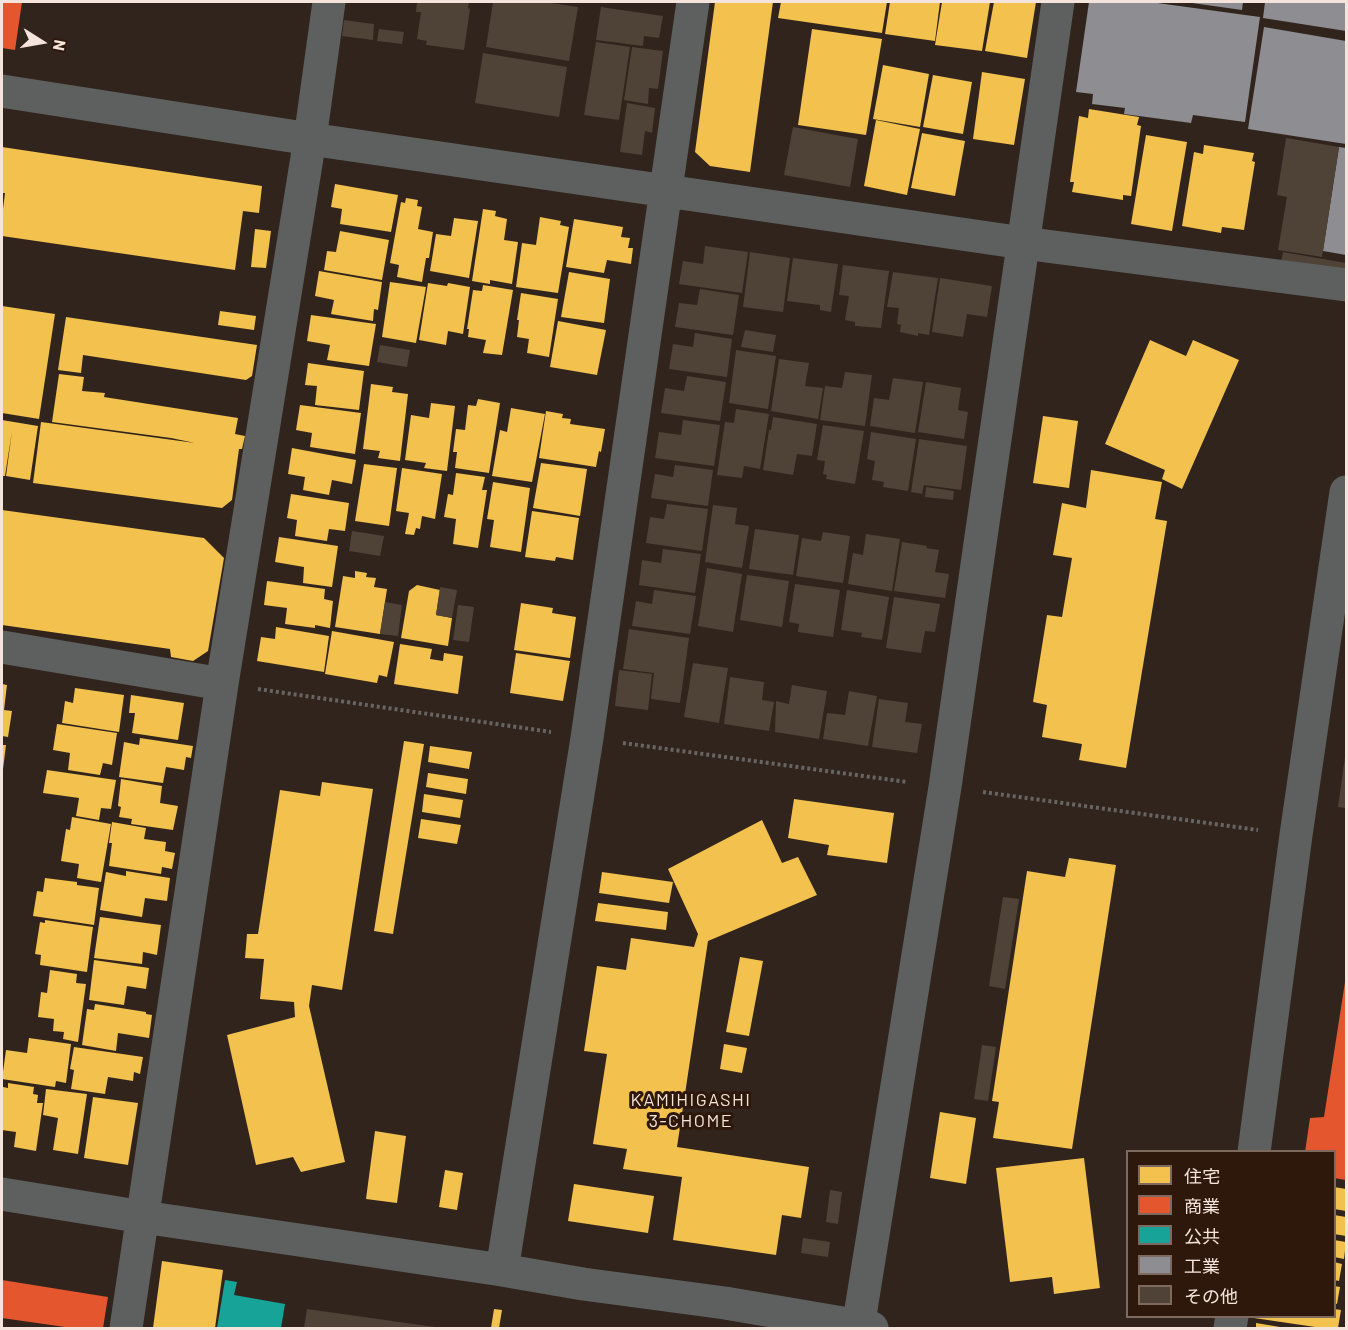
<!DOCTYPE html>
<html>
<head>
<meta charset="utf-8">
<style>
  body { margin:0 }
  #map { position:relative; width:1348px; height:1330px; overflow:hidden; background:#31241d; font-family:Barlow,"Noto Sans JP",sans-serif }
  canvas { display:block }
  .frame { position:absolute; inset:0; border:3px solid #f5e4dc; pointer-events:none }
  .legend { position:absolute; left:1126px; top:1150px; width:210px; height:168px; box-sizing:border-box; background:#2e170b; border:2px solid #7e695f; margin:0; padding:8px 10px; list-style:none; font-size:18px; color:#f5e4dc }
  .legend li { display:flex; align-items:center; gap:12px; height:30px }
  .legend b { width:30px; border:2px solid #7e695f }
  .north { position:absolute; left:12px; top:12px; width:60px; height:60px; -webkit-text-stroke:4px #2e170b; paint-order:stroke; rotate:101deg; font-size:16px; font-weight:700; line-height:24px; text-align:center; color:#f5e4dc }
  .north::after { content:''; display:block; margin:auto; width:21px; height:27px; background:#f5e4dc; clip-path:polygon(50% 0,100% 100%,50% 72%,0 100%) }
</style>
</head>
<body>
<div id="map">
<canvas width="1348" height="1330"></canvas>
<div class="frame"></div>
<ul class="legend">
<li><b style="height:16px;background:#f2c14e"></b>住宅</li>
<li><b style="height:16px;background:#e4572e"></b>商業</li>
<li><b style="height:16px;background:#17a398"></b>公共</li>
<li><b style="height:16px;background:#8d8d92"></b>工業</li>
<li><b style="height:16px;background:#4f4237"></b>その他</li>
</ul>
<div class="north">N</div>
</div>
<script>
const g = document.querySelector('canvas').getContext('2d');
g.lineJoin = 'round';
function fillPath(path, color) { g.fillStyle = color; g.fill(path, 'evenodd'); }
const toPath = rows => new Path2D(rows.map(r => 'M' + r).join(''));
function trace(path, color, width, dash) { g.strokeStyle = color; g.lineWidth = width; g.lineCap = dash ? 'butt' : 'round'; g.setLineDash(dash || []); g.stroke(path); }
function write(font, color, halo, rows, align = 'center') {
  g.font = font + ' Barlow,sans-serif'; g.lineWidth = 6; g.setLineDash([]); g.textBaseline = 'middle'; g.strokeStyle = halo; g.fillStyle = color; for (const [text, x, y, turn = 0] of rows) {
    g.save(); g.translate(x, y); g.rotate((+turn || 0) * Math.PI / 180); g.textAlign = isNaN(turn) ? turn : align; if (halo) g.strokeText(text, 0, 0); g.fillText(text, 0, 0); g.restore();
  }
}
const homes = toPath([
  [715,2,773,2,750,172,710,166,695,152],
  [781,2,887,2,882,33,778,18],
  [890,2,940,2,935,41,885,34],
  [942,2,990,2,982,51,935,45],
  [994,2,1036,2,1027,58,985,51],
  [812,29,882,39,866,135,798,125],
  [883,65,929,74,920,127,873,119],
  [982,72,1025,79,1014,145,973,139],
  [933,75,972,82,963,134,923,127],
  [1089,109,1139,117,1137,125,1141,126,1131,196,1123,195,1123,200,1072,192,1074,182,1070,182,1079,116,1088,118],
  [876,120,920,129,907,195,864,186],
  [922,133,965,141,955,196,911,188],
  [1146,135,1187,142,1172,231,1131,224],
  [1204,145,1254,153,1252,161,1255,162,1244,230,1222,227,1221,233,1182,226,1194,152,1203,154],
  [2,147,262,186,259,213,243,211,235,270,2,236,2,217,5,193,2,193],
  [335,184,398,195,391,232,340,224,342,209,331,207],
  [406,198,418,200,417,206,422,207,418,229,433,232,429,258,426,258,422,282,397,277,399,265,390,263,401,202,405,203],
  [483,209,496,211,495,216,507,219,504,240,518,242,512,284,490,280,490,284,472,281],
  [540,217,561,221,560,225,569,227,558,293,516,287,522,243,536,245],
  [454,218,478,221,469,278,430,271,436,234,451,236],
  [574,219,623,227,621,237,630,238,628,248,633,248,631,264,607,260,604,273,566,267],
  [255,229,271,231,266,268,251,267],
  [340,231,389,240,382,280,324,270,327,251,336,252],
  [319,271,382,282,378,310,374,309,373,321,331,314,334,300,315,296],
  [569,272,610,279,604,323,561,317],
  [390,282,426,287,416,343,382,337],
  [428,283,447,286,448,283,470,287,463,334,448,331,446,345,419,340],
  [483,285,513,290,502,355,483,353,486,340,468,337,469,329,467,329,473,290,482,291],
  [521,293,558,299,549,357,527,353,529,339,517,337,519,320,517,320],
  [2,306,55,314,39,419,2,413],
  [220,311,256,316,254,330,218,325],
  [311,315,376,324,369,366,327,360,330,345,307,341],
  [66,317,257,345,252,376,246,380,83,355,81,373,58,370],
  [558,321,606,330,597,375,550,367],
  [1150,340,1186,356,1193,340,1239,360,1182,489,1162,479,1165,470,1105,444],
  [308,363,364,371,359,410,315,405,317,386,305,385],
  [59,374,84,377,82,391,105,393,104,397,238,418,235,434,245,436,242,449,239,449,232,500,222,508,33,483,41,422,195,443,171,438,52,422],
  [371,384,393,387,392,392,408,394,400,461,378,458,380,451,363,449],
  [478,399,500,403,489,473,455,468,457,452,453,452,456,429,465,430,468,405,476,406],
  [431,403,455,406,447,471,424,468,426,463,405,460,411,415,429,418],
  [300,405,361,413,355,454,310,447,312,433,296,430],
  [511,408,545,414,532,482,492,476,500,430,507,432],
  [546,411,563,414,562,418,571,419,570,424,605,429,601,452,599,451,596,467,539,458],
  [1043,416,1078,421,1069,488,1033,483],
  [2,420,38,426,30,480,6,476,12,431,5,476,2,476],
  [292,448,356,460,352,484,332,480,329,495,303,490,305,477,288,474],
  [541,463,587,469,580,516,533,508],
  [364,464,397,468,389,526,355,521],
  [402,468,442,474,435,519,422,516,420,529,416,528,414,535,405,534,409,513,396,511],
  [1091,470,1162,482,1155,519,1167,521,1126,768,1079,760,1082,744,1042,737,1047,705,1033,702,1047,615,1062,617,1072,558,1053,555,1062,503,1086,508],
  [456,473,485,477,482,490,487,490,478,548,453,544,456,519,444,517,448,494,453,495],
  [493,482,530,488,521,552,490,547,494,520,487,519],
  [291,494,349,503,345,531,329,529,327,541,295,536,297,520,287,518],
  [2,510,204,538,224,558,208,651,193,661,171,657,170,649,2,625],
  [532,511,579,518,573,560,556,557,555,561,525,557],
  [279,537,338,546,332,587,303,583,304,567,275,562],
  [355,571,367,573,366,577,376,578,374,587,387,589,380,634,335,627,343,576,355,578],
  [267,581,325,589,324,599,333,601,330,628,315,625,315,628,285,624,287,608,264,605],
  [417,585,440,590,436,615,452,618,448,646,401,638,409,591],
  [521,603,553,608,552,613,576,617,570,658,514,650],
  [276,627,329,636,324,672,257,661,261,637,275,639],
  [332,631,394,642,387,677,379,675,377,683,325,674],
  [400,644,432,649,430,659,443,661,444,653,463,656,458,694,394,684],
  [516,653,570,661,563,701,510,693],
  [2,684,7,685,4,710,12,711,8,737,2,736],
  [75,688,124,695,119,732,62,723,65,701,73,703],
  [131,695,184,703,178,740,132,733,135,713,129,713],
  [57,724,117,733,112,765,103,763,100,775,68,770,70,753,53,750],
  [140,738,193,746,191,758,186,757,184,770,166,767,163,783,119,777,124,742,139,745],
  [404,741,424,744,393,934,374,931],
  [2,745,6,745,3,769,2,769],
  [430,746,472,752,469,769,428,762],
  [47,770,116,780,111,809,101,808,99,820,76,816,79,798,43,793],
  [428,773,468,779,466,794,426,787],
  [121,779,162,786,160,803,178,806,173,830,131,824,132,819,119,817,121,807,118,806],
  [322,782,373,789,342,990,312,985,309,1006,345,1162,301,1172,293,1157,256,1165,227,1035,295,1017,294,1002,260,999,264,959,245,958,247,934,258,934,280,790,320,796],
  [424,794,463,800,460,818,422,812],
  [794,799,894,813,887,863,827,855,829,845,788,838],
  [72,817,111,824,101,882,77,878,79,864,61,861,66,829,70,830],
  [421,819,461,825,457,844,418,838],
  [762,820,782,863,798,857,817,895,708,941,677,1147,809,1167,801,1218,782,1215,776,1255,673,1240,682,1177,623,1169,627,1149,593,1144,607,1054,584,1051,597,966,626,970,631,938,694,947,698,934,668,869],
  [112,822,146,828,144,839,166,842,165,851,175,853,172,869,162,867,161,874,109,866,112,843,109,843],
  [1069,858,1116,865,1072,1149,993,1138,999,1102,992,1101,1027,871,1065,877],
  [126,871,170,878,167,901,145,898,142,917,100,910,106,872,126,876],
  [602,872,673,882,669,903,599,893],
  [45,878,77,882,77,885,99,888,94,925,33,916,37,891,43,892],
  [598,903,668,912,666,930,595,921],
  [100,917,161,925,157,955,143,952,142,964,94,958],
  [45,920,93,927,87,972,40,965,41,955,35,954,40,922,45,923],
  [740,957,763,961,749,1036,726,1032],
  [94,960,149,968,146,989,127,986,124,1005,89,1000],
  [50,970,77,974,76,983,86,984,78,1042,63,1039,64,1032,53,1031,54,1019,38,1017,41,992,47,993],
  [95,1004,146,1012,146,1014,152,1015,149,1038,118,1033,116,1051,82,1045,87,1009,94,1010],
  [29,1038,71,1044,66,1083,56,1081,55,1087,2,1079,6,1050,27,1053],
  [724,1044,747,1048,742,1073,720,1069],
  [74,1047,143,1057,140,1074,134,1072,133,1081,108,1077,105,1094,71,1089,74,1070,70,1069],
  [8,1083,34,1087,33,1094,38,1095,37,1103,43,1103,36,1151,14,1147,16,1132,2,1130,2,1093,3,1087,8,1088],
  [46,1089,87,1094,78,1154,53,1150,58,1118,43,1115],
  [93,1097,138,1103,128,1165,84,1158],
  [940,1112,976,1118,966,1184,930,1178],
  [375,1131,406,1136,397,1203,366,1199],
  [1084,1158,1100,1288,1054,1294,1052,1277,1010,1282,996,1168],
  [445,1170,463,1173,457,1210,439,1207],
  [574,1184,654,1196,648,1233,568,1221],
  [1334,1187,1346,1189,1346,1211,1334,1209],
  [1334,1215,1346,1217,1346,1236,1334,1234],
  [1334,1240,1346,1242,1344,1259,1334,1257],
  [162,1261,223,1270,215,1328,153,1328],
  [1334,1262,1342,1264,1339,1281,1334,1280],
  [1334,1286,1340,1287,1337,1304,1334,1303],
  [494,1309,502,1310,499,1328,491,1328],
  [1334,1309,1341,1310,1338,1328,1322,1328,1254,1318,1254,1316,1334,1316],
  [1256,1323,1280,1327,1280,1328,1256,1328]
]);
const shops = toPath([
  [2,2,22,2,15,50,2,48],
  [1345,982,1346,983,1346,1180,1334,1178,1334,1152,1305,1152,1310,1118,1324,1117],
  [2,1280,108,1297,103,1328,72,1328,2,1318]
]);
const public = toPath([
  [225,1280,237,1282,234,1295,285,1304,281,1328,217,1328]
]);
const industry = toPath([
  [1089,2,1150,2,1260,17,1245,122,1193,115,1191,123,1124,114,1125,108,1092,104,1093,94,1076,92],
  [1193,2,1243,2,1242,10,1192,3],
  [1265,2,1346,2,1346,31,1263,18],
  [1264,27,1346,41,1346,144,1248,129],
  [1339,147,1346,148,1346,255,1323,251]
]);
const building = toPath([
  [417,2,469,2,468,8,470,9,464,50,426,45,427,41,417,39,421,12,416,12],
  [493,2,544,2,578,7,569,61,486,47],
  [601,7,663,16,659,38,644,36,643,46,596,40],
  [344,20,374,24,373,40,342,36],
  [379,29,404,32,402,44,377,41],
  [596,42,630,47,619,120,584,115],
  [632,47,663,51,658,89,649,88,648,104,624,100],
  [483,53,567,67,559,117,475,103],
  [627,103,655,108,652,133,645,131,642,155,620,152],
  [793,127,858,139,850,187,784,175],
  [1286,138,1339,147,1322,257,1278,250,1287,197,1277,195],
  [705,246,748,252,742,293,679,284,683,261,703,264],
  [750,252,790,258,783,312,743,307],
  [1283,252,1346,263,1346,282,1279,272],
  [793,258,838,264,831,312,820,310,820,305,787,301],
  [843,265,889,271,881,328,855,326,855,322,845,320,849,296,839,295],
  [893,272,938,278,929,335,918,333,918,336,900,332,901,325,897,324,899,308,887,307],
  [940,278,992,286,987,317,967,314,963,337,932,332],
  [700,289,739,295,733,335,675,327,679,303,697,305],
  [745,330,776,335,773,352,741,347],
  [695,333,732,339,727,377,669,369,673,344,693,347],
  [380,345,410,350,407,367,377,362],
  [736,350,776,356,768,409,729,403],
  [779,359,809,363,805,386,823,388,818,419,771,411],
  [845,372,872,375,865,426,820,420,825,386,842,388],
  [687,376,726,382,720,421,661,413,665,388,684,391],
  [893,378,923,382,915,433,870,426,874,398,889,400],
  [926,382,961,388,958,410,968,412,964,439,918,432],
  [736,409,769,414,760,469,744,466,742,478,717,475,725,422,734,423],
  [773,417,817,424,812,456,797,454,793,475,763,470,769,430,771,430],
  [683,420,720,425,714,466,655,458,659,432,681,435],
  [823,425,864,431,855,484,826,479,827,475,823,474,825,461,817,460],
  [871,432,916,439,908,491,883,487,884,482,872,480,875,461,867,459],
  [919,439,967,446,961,490,924,485,922,494,911,492],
  [675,465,713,470,708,506,651,498,655,474,673,477],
  [926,487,954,491,953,500,925,497],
  [667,504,708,509,702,551,646,543,650,517,664,519],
  [713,505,737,508,735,524,749,526,742,568,705,562],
  [755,529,799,535,793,575,749,569],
  [352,531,384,536,380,556,349,551],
  [823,532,850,536,843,583,796,576,802,538,821,541],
  [866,534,900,539,892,591,848,584,853,553,863,555],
  [902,542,927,546,926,548,939,550,935,572,949,574,945,598,894,591],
  [663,549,701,554,695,593,639,585,642,560,661,563],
  [707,568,742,574,733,632,698,626],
  [747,575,789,581,782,627,740,620],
  [795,584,840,590,833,637,798,632,799,624,789,622],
  [440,587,457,590,452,618,436,615],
  [654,590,696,596,690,634,632,626,636,601,652,604],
  [847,590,889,597,882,640,861,637,862,633,841,630],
  [894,597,940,604,935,632,925,631,921,653,886,648],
  [385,602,402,605,398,636,380,634],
  [458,605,474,607,469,642,453,640],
  [629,629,689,638,680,703,651,699,654,673,623,669],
  [693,663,728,668,719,723,684,717],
  [619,670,652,674,648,710,615,706],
  [730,677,764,682,762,700,774,702,769,731,724,724],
  [792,685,827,691,819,739,775,732,776,701,789,704],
  [849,691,877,696,868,746,823,739,827,713,845,715],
  [879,699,908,703,905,722,922,724,917,753,872,747],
  [1345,757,1346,757,1346,808,1338,807],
  [1003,897,1019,899,1005,989,989,986],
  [982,1045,996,1047,988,1101,974,1099],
  [830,1190,842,1192,838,1224,826,1222],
  [803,1238,830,1242,828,1257,801,1253],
  [307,1309,435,1327,435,1328,304,1328]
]);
const path = toPath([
  [258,689,551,732],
  [623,743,907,782],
  [983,792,1258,830]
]);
const minor = toPath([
  [2,91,310,139,1023,243,1346,285],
  [2,647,222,684],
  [1254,1152,1296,835,1346,492],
  [2,1194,143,1217,502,1270,583,1284,725,1303,872,1328],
  [502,1270,587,738,693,2],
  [126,1328,222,684,310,139,329,2],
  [858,1328,945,787,1058,2],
  [1230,1328,1232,1316]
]);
const neighbourhoodNames = [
  ["KAMIHIGASHI",691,1100],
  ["3-CHOME",691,1121]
];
fillPath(homes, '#f2c14e');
fillPath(shops, '#e4572e');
fillPath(public, '#17a398');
fillPath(industry, '#8d8d92');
fillPath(building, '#4f4237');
trace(path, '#676563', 4, [3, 3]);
trace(minor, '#5d605f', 33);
g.letterSpacing = '1.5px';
write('18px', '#f5e4dc', '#2e170b', neighbourhoodNames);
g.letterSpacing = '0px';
</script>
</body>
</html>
